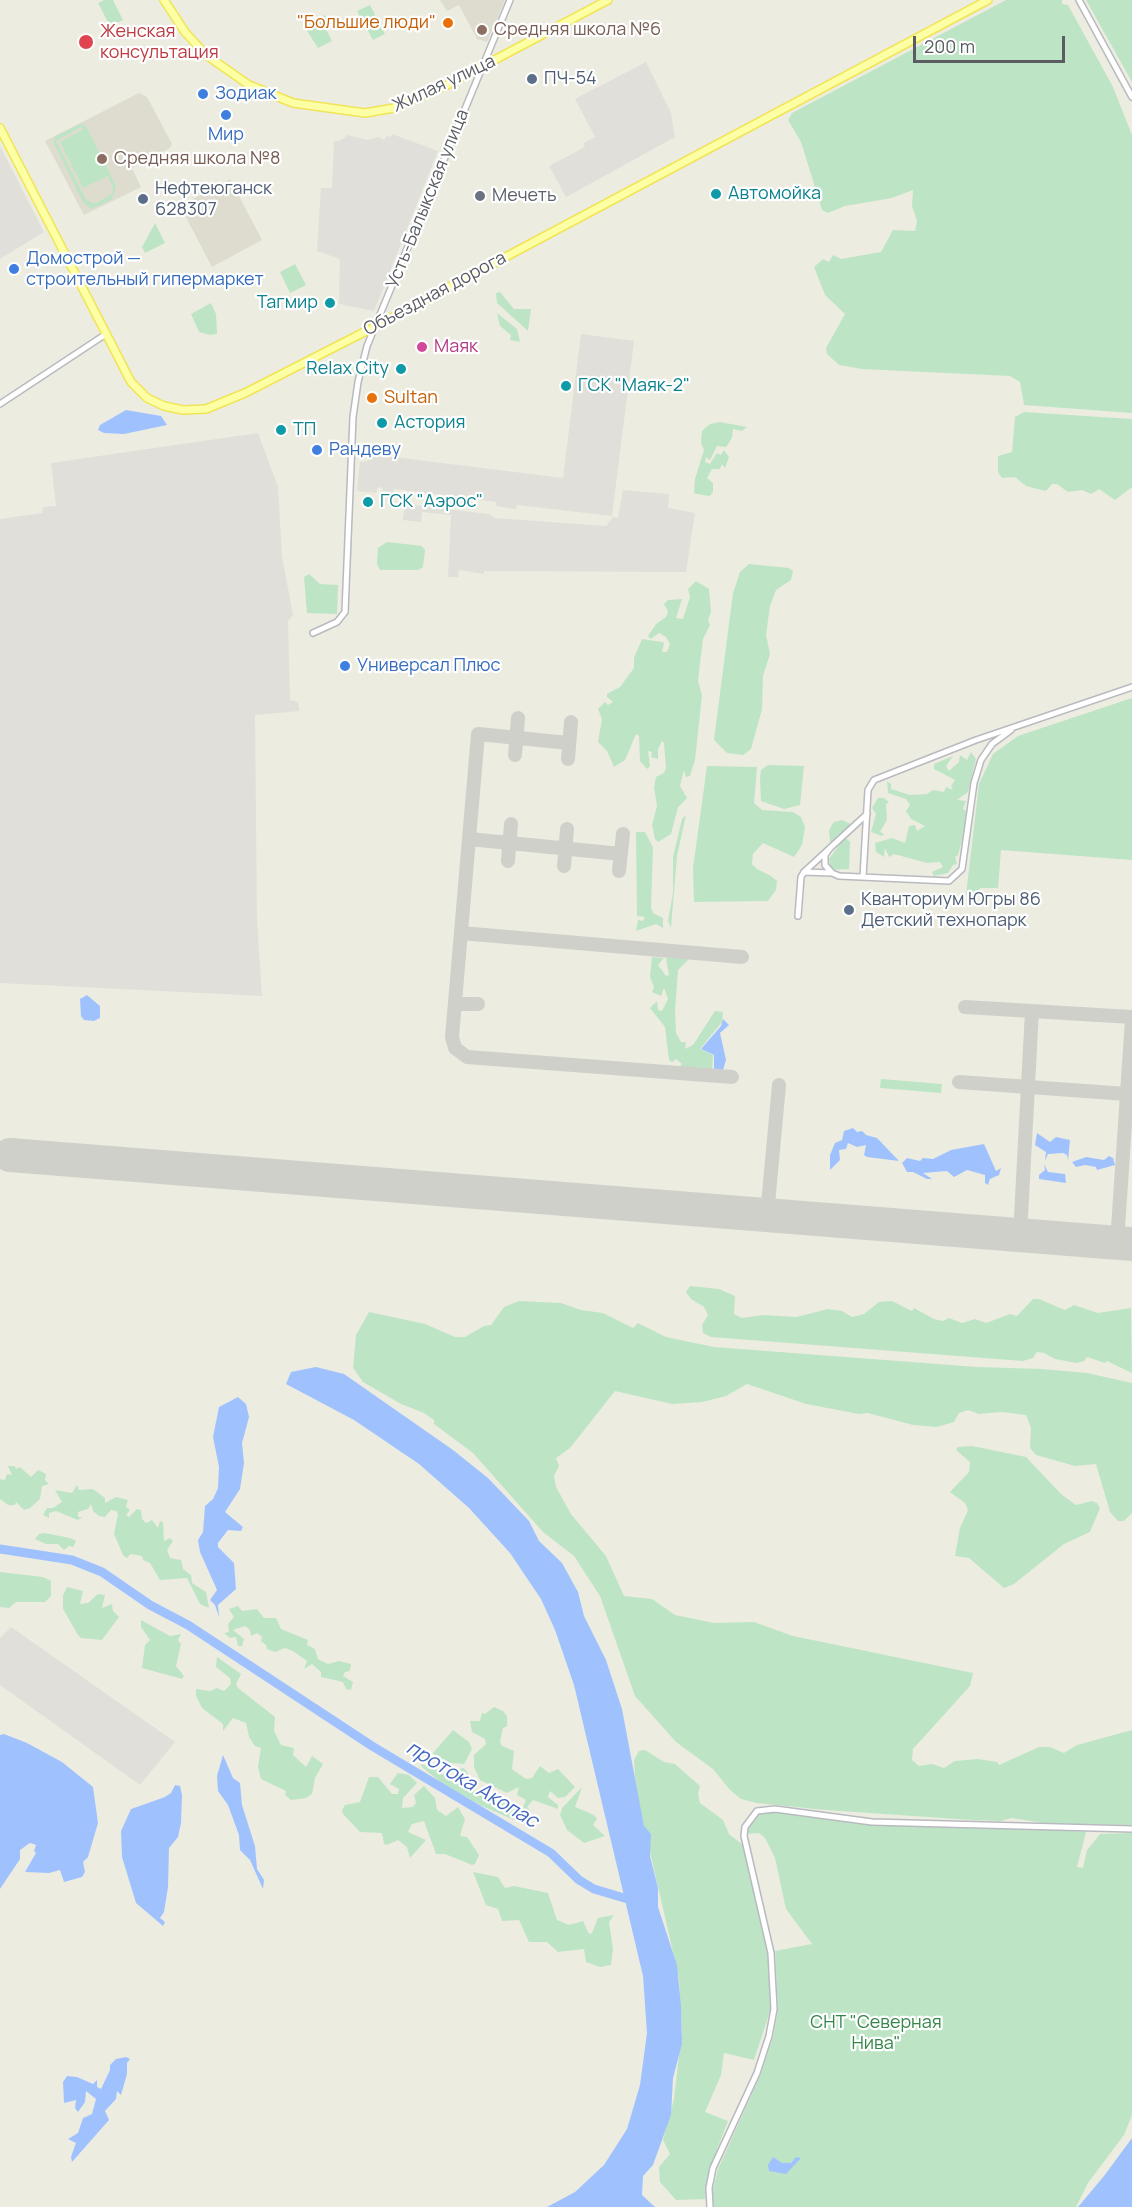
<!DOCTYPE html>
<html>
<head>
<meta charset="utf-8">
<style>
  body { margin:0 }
  #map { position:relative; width:1132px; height:2207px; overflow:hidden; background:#edece1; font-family:Manrope,sans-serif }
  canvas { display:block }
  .scale { position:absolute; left:913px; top:36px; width:152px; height:27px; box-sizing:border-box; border:3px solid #5a5c62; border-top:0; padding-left:8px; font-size:18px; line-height:21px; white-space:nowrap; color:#5a5c62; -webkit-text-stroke:4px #fff; paint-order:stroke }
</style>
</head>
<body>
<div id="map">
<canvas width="1132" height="2207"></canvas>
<div class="scale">200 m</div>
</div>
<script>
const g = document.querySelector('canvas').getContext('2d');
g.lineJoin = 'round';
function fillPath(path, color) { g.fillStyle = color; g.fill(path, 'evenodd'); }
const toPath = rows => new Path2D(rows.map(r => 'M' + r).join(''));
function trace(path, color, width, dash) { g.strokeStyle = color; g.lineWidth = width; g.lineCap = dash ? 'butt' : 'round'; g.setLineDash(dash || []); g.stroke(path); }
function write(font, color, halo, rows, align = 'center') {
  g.font = font + ' Manrope,sans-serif'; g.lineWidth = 4.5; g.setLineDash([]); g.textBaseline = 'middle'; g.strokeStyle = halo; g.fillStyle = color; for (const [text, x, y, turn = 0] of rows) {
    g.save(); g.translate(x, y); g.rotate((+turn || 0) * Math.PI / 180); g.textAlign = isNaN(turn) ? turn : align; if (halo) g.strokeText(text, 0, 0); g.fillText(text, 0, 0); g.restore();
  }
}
const industrial = toPath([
  [646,62,671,113,675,137,566,197,549,166,585,147,583,143,595,137,575,99],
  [392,134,438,151,374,311,339,304,340,259,317,251,321,188,332,188,334,141,339,141,348,135,368,140,378,137,384,140,387,136,391,137],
  [0,146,44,232,0,259],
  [581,334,634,341,612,516,517,505,516,509,496,506,496,502,394,489,393,494,382,493,383,488,378,487,376,493,357,491,360,462,368,461,369,454,563,478],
  [258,433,278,487,282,556,293,615,288,621,290,700,298,702,299,711,255,715,257,920,262,996,0,983,0,519,42,513,43,507,56,506,51,463],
  [623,490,669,494,668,508,695,513,686,572,484,571,484,574,459,570,458,577,448,577,451,515,422,512,421,522,403,520,405,504,488,514,495,518,606,526,613,517,618,518],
  [11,1627,175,1742,140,1785,0,1685,0,1638]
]);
const education = toPath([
  [440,0,505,0,487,42,477,39,459,5,447,11],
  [139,93,147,97,172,144,170,148,132,168,141,187,84,215,45,141],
  [230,179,262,240,212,267,180,206]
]);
const green = toPath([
  [104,0,113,0,123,20,110,26,98,3],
  [1006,0,1062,0,1062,4,1068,5,1113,87,1132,135,1132,413,1024,405,1020,382,1010,376,862,369,839,365,827,354,826,348,845,314,825,295,814,267,823,259,829,262,833,255,841,259,881,252,893,230,915,231,917,221,912,206,913,190,892,198,845,206,828,213,822,210,801,142,788,120,792,113],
  [1086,0,1132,0,1132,82],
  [370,5,385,34,373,40,357,11],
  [325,15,330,26,326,29,332,41,318,48,304,26],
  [80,124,86,126,116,186,112,199,96,207,91,208,83,202,53,141,56,136],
  [81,127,84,129,60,142,83,188,108,176,113,187,112,194,95,204,86,200,56,141],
  [155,223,165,243,145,253,142,247],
  [295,264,306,285,290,293,280,272],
  [500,292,514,309,531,309,528,331,497,303,496,293],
  [211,303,216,314,217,334,210,335,199,332,191,314],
  [497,313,517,329,520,342,510,340,511,335,500,326],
  [1024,412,1132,419,1132,487,1115,500,1099,489,1091,494,1082,490,1068,492,1057,484,1052,484,1046,491,1026,486,1015,477,1002,478,998,472,998,456,1012,452,1015,417],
  [720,422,747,427,742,431,733,429,732,438,726,447,717,446,710,460,706,457,705,462,710,464,717,453,721,455,724,450,729,457,725,468,722,464,720,469,712,469,707,478,713,483,713,492,710,496,697,494,694,493,695,479,704,450,701,443,702,431,710,424],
  [387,542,422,546,425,550,423,567,418,570,380,570,377,564,378,548],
  [749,564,789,568,793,571,791,580,776,590,770,606,766,635,770,654,763,676,762,709,751,749,743,755,727,753,714,740,733,593,740,572],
  [309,574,320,584,338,585,337,614,307,613,304,577],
  [696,581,709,589,711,611,708,621,710,625,703,639,700,663,698,681,702,695,695,760,690,776,686,777,684,770,680,786,687,798,678,807,671,834,658,842,655,839,652,825,657,806,654,787,656,777,664,773,666,768,664,743,662,741,658,749,658,759,651,757,652,752,648,751,650,766,647,769,640,761,639,736,636,734,625,760,614,767,607,751,598,742,602,719,598,709,605,702,608,705,613,702,607,697,607,694,620,687,634,668,634,658,642,639,662,642,664,643,662,652,667,652,670,644,666,637,659,633,651,639,648,636,656,624,666,617,668,611,664,604,668,600,682,599,676,618,683,619,690,597,688,589],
  [1132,698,1132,860,1001,850,998,888,980,888,978,896,966,895,979,784,993,754,1018,736],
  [971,752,976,759,968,792,957,800,966,801,963,809,966,811,965,829,958,855,955,857,957,864,953,865,948,873,934,876,932,872,943,867,940,862,927,863,894,854,889,857,885,848,884,857,876,852,875,843,892,838,905,843,909,826,915,825,917,831,925,826,911,819,906,811,910,805,906,799,888,793,887,781,891,784,891,789,910,795,927,794,933,790,944,792,946,787,953,790,951,786,955,780,934,769,934,764,953,756,946,766,949,771,959,762,960,755,967,760],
  [768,765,804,766,800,805,784,809,761,801,760,778,761,770],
  [707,766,757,767,754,803,762,810,793,812,801,817,805,827,802,845,794,857,763,843,753,854,752,864,757,869,771,876,777,881,776,890,768,901,694,902,693,868],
  [878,798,884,798,889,802,886,804,887,820,880,832,884,834,882,836,871,832,876,814,872,808],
  [686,815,677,856,671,928,668,921,673,893,673,857,682,819],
  [842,820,853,825,833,844,830,842,829,830,834,822],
  [636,832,645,832,653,847,651,907,653,913,663,918,663,928,656,924,636,931,638,920,643,921,645,917,637,916],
  [845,837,850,842,849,869,830,870,829,859],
  [652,957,664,958,658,965,666,976,669,975,666,958,690,958,678,970,675,1011,676,1033,681,1042,686,1042,685,1049,693,1045,715,1011,723,1012,722,1022,700,1049,713,1055,712,1072,715,1076,668,1071,669,1067,679,1067,682,1064,676,1059,672,1062,669,1060,665,1027,650,1008,657,1001,658,1010,662,1011,668,999,664,988,661,996,652,992,654,987,650,977],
  [881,1079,942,1084,941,1093,880,1088],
  [690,1286,719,1289,735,1296,734,1314,742,1318,764,1315,796,1317,828,1309,842,1311,852,1317,864,1314,879,1302,892,1301,912,1311,914,1308,934,1319,943,1321,949,1318,962,1323,975,1319,986,1323,1010,1314,1017,1316,1033,1299,1039,1299,1065,1310,1074,1305,1098,1313,1131,1308,1132,1373,1107,1361,1105,1363,1087,1357,1084,1361,1077,1363,1055,1359,1044,1353,1037,1352,1033,1358,1023,1361,711,1337,703,1333,702,1325,708,1315,704,1307,691,1299,686,1292],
  [519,1301,561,1303,581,1310,603,1313,633,1328,638,1323,666,1337,714,1347,977,1367,1041,1369,1087,1373,1132,1383,1132,1513,1124,1521,1118,1521,1110,1512,1096,1464,1075,1466,1036,1455,1030,1448,1031,1428,1026,1415,1002,1412,979,1414,968,1410,959,1413,954,1422,937,1427,913,1425,868,1413,859,1414,806,1404,747,1384,726,1396,702,1402,672,1404,615,1391,570,1448,556,1458,559,1466,554,1476,556,1487,571,1514,606,1556,624,1596,652,1599,675,1615,714,1623,754,1622,793,1636,973,1673,970,1686,913,1749,912,1760,919,1766,932,1764,944,1768,955,1761,978,1759,997,1762,999,1765,1039,1747,1050,1747,1064,1753,1077,1745,1132,1730,1132,1825,1052,1824,1011,1818,1001,1821,972,1820,825,1810,757,1803,741,1799,730,1790,713,1769,676,1742,635,1696,600,1596,574,1556,543,1532,473,1453,434,1424,434,1420,424,1413,401,1404,363,1382,353,1368,356,1335,369,1312,425,1324,455,1337,465,1337,484,1326,491,1325,504,1307],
  [972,1446,1026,1457,1061,1494,1076,1505,1092,1501,1097,1503,1100,1508,1090,1532,1064,1544,1014,1584,1004,1588,969,1558,955,1556,960,1528,968,1510,965,1503,950,1492,969,1472,970,1462,956,1450,958,1447],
  [8,1466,14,1466,17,1469,20,1467,31,1477,38,1470,46,1474,45,1480,49,1484,42,1486,40,1499,30,1508,24,1510,16,1502,15,1505,8,1505,0,1499,0,1479,5,1480,7,1474,12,1475],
  [77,1485,79,1490,93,1489,105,1498,105,1503,116,1497,128,1500,126,1507,130,1510,126,1515,129,1517,137,1509,141,1510,142,1519,146,1523,152,1520,158,1528,160,1521,163,1522,164,1541,170,1538,173,1541,167,1550,170,1558,181,1560,183,1569,191,1575,192,1583,206,1592,209,1608,200,1604,187,1578,160,1580,150,1563,143,1560,142,1556,131,1554,127,1558,123,1555,114,1534,118,1514,116,1511,111,1510,105,1517,99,1516,93,1511,91,1504,88,1509,78,1512,78,1517,82,1517,78,1520,56,1511,49,1513,49,1518,43,1515,47,1508,53,1508,62,1502,55,1490,72,1493],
  [45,1533,70,1538,76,1541,73,1547,69,1546,64,1550,58,1544,46,1544,35,1539,39,1534],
  [0,1572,43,1577,51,1581,51,1596,45,1602,16,1602,9,1608,0,1607],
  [67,1587,83,1591,80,1604,88,1603,98,1594,105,1595,102,1608,112,1604,113,1611,119,1617,102,1640,81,1638,78,1635,63,1609,63,1595],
  [238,1606,242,1611,257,1609,264,1618,276,1618,281,1629,308,1640,307,1645,315,1649,318,1659,328,1664,339,1661,351,1664,350,1671,345,1672,343,1676,353,1682,351,1690,346,1689,343,1682,321,1677,321,1672,312,1664,304,1669,307,1661,293,1651,285,1648,275,1652,267,1649,266,1645,261,1641,262,1637,257,1633,251,1636,250,1630,245,1626,233,1630,244,1639,242,1646,238,1646,236,1637,230,1638,224,1633,229,1632,228,1624,234,1617,229,1609],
  [141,1620,170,1636,181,1634,178,1640,181,1644,176,1666,184,1676,182,1679,142,1668,145,1645,150,1640,141,1627],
  [217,1657,241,1674,236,1684,238,1688,275,1717,274,1731,281,1745,294,1748,293,1755,306,1767,312,1756,323,1764,315,1778,312,1794,306,1798,291,1800,285,1795,286,1791,261,1779,258,1767,261,1748,255,1746,249,1737,246,1723,233,1718,223,1731,223,1724,202,1708,196,1696,196,1689,210,1691,217,1688,224,1691,231,1684,230,1678,216,1667],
  [494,1707,503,1711,507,1716,507,1726,503,1728,500,1742,502,1746,514,1751,512,1769,526,1779,532,1778,540,1766,549,1773,558,1769,575,1787,565,1797,558,1798,550,1791,548,1797,558,1805,558,1809,533,1800,527,1807,530,1810,528,1826,482,1806,442,1784,421,1766,422,1764,438,1770,452,1782,459,1777,457,1769,464,1768,471,1778,471,1786,479,1795,523,1808,526,1800,517,1795,519,1787,507,1793,480,1780,474,1767,474,1755,486,1744,485,1739,472,1732,470,1721,480,1721,482,1713,485,1714],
  [453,1730,469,1742,472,1749,464,1764,443,1762,433,1753],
  [645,1750,664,1762,675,1764,700,1786,698,1794,700,1803,723,1820,729,1834,743,1845,761,1918,772,1981,771,2008,754,2060,724,2053,721,2075,705,2112,728,2121,712,2162,705,2199,676,2200,660,2182,659,2167,670,2154,663,2140,674,2099,682,2030,679,1978,636,1791,634,1760,639,1751],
  [398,1773,409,1775,417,1783,403,1798,402,1808,413,1807,416,1803,414,1795,424,1786,435,1798,437,1810,446,1816,458,1807,465,1819,460,1836,467,1837,479,1855,475,1864,472,1865,445,1854,436,1854,424,1821,412,1824,408,1832,426,1840,410,1858,407,1847,398,1840,387,1845,384,1844,382,1833,360,1832,343,1814,342,1810,345,1805,360,1802,369,1777,378,1777,392,1794,398,1794,399,1789,390,1784],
  [582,1787,575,1807,594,1815,597,1819,593,1825,605,1836,584,1843,567,1830,560,1815,562,1808],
  [763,1811,872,1825,1011,1827,1086,1832,1077,1867,1083,1868,1087,1850,1100,1834,1132,1833,1132,2115,1124,2135,1088,2183,1076,2207,713,2207,713,2189,718,2169,761,2074,773,2037,778,2010,775,1951,812,1944,786,1909,775,1858,765,1838,759,1833,747,1834,752,1821],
  [473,1872,498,1877,505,1888,514,1886,548,1893,557,1920,569,1925,583,1921,589,1934,592,1933,598,1918,614,1915,609,1922,613,1949,611,1965,600,1967,586,1962,584,1949,558,1952,547,1942,529,1942,519,1920,502,1921,498,1909,486,1905]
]);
const water = toPath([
  [126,410,161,416,167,425,124,434,104,433,98,430,100,425],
  [87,995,100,1006,100,1018,94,1021,84,1020,81,1016,80,999],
  [723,1019,729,1025,720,1033,726,1060,723,1070,714,1073,714,1055,701,1049,721,1026],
  [853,1128,857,1132,862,1131,866,1135,877,1138,899,1161,867,1157,864,1155,866,1145,857,1147,848,1143,846,1149,839,1150,840,1160,830,1170,830,1155,835,1143,842,1140,844,1131],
  [1037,1133,1050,1142,1056,1137,1070,1140,1068,1160,1067,1155,1063,1153,1048,1154,1045,1161,1046,1152,1035,1145],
  [984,1144,996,1171,1001,1168,999,1175,990,1179,988,1185,985,1183,985,1175,967,1170,954,1177,947,1171,923,1173,932,1179,927,1179,913,1172,907,1172,902,1163,907,1158,920,1161,923,1158,933,1159,951,1150],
  [1109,1156,1113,1158,1115,1165,1097,1170,1096,1167,1085,1165,1076,1167,1072,1162,1086,1157,1104,1160],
  [1044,1164,1048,1172,1065,1174,1066,1183,1039,1179,1039,1175,1045,1170],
  [316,1367,344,1374,453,1450,488,1478,529,1521,539,1541,562,1563,578,1592,584,1616,606,1660,622,1709,644,1826,651,1834,650,1856,658,1888,658,1907,677,1965,681,2005,682,2044,673,2078,671,2115,653,2165,643,2176,642,2195,655,2207,547,2207,575,2192,604,2165,627,2129,640,2085,647,2033,643,1976,574,1685,555,1630,541,1599,510,1553,469,1508,419,1464,354,1420,286,1384,291,1372],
  [238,1397,246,1404,249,1417,242,1443,244,1463,240,1489,225,1512,243,1527,241,1531,228,1530,218,1543,218,1547,234,1563,236,1589,218,1605,219,1617,215,1605,210,1600,217,1590,200,1552,198,1540,203,1532,205,1506,213,1499,218,1488,219,1467,213,1437,219,1407],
  [4,1734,27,1743,62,1762,93,1787,98,1823,88,1857,83,1862,85,1872,82,1877,64,1882,60,1870,49,1873,25,1872,36,1853,34,1851,36,1845,30,1843,20,1850,20,1859,0,1889,0,1735],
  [223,1755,233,1778,240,1783,242,1805,255,1846,257,1869,264,1880,263,1889,250,1860,240,1850,239,1835,228,1805,218,1791,217,1776],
  [175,1785,180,1786,182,1795,181,1823,178,1837,169,1848,168,1887,164,1912,160,1918,165,1922,163,1926,136,1903,122,1857,121,1831,131,1809,165,1797,171,1793],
  [126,2057,130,2059,127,2063,127,2074,121,2095,117,2091,116,2099,105,2111,109,2120,72,2162,71,2157,76,2143,68,2139,78,2133,83,2118,92,2114,96,2099,86,2091,85,2102,78,2112,75,2108,76,2100,64,2103,63,2082,67,2076,77,2077,93,2084,97,2080,97,2087,101,2089,110,2070,110,2065,116,2059],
  [1132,2138,1132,2207,1078,2207,1104,2176],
  [773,2157,782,2163,791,2163,796,2157,801,2158,786,2174,769,2171,768,2165]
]);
const river = toPath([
  [0,1549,72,1560,102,1572,150,1605,188,1625,372,1746,551,1853,579,1880,594,1889,631,1900]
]);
const taxiway = toPath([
  [569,743,478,734,452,1037,455,1048,467,1057,732,1077],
  [515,755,518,718],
  [568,759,571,722],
  [469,839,621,854],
  [508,861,511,824],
  [564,866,567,829],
  [619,871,623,834],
  [461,933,742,957],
  [455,1004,478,1004],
  [965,1007,1132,1017],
  [959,1082,1127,1094],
  [767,1215,779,1085],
  [1020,1235,1032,1011],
  [1117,1243,1132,1019]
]);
const runway = toPath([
  [10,1155,1132,1244]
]);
const minor = toPath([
  [1079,0,1132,97],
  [0,404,106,334],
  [313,633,337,622,345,612,353,417,358,382,367,346,510,0],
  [830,848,825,855,825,865,832,873,839,876,949,881,962,869,974,783,981,760,992,744,1011,730],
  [804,872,832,873],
  [863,877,868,790,874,780,976,740,1132,687],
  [798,916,801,877,804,872,867,814],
  [710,2207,709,2188,713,2168,757,2073,769,2036,774,2009,771,1953,744,1836,745,1827,757,1811,775,1809,872,1822,1132,1829]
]);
const major = toPath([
  [164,0,185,32,206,55,249,85,293,103,365,113,394,108,447,85,608,0],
  [0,128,131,382,147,398,164,406,183,410,206,409,245,393,376,326,988,0]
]);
const markers = [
  [448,23,6,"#e8710a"],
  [482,30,6,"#8d6e63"],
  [86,42,8,"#e0444e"],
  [532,79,6,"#5c6f8a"],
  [203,94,6,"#3f7fe0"],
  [226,115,6,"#3f7fe0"],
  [102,159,6,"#8d6e63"],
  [716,194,6,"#0f9aa8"],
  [480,196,6,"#6b7280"],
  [143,199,6,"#5c6f8a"],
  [14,269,6,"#3f7fe0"],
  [330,303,6,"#0f9aa8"],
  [422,347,6,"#d1479c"],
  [401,369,6,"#0f9aa8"],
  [566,386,6,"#0f9aa8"],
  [372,398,6,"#e8710a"],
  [382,423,6,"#0f9aa8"],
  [281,430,6,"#0f9aa8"],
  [317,450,6,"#3f7fe0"],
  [368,502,6,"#0f9aa8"],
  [345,666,6,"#3f7fe0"],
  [849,910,6,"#5c6f8a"]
];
const foodNames = [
  ["\"Большие люди\"",436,23],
  ["Sultan",384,398,"left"]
];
const educationNames = [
  ["Средняя школа №6",494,30],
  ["Средняя школа №8",114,159]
];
const healthNames = [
  ["Женская",100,32],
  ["консультация",100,53]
];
const serviceNames = [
  ["ПЧ-54",544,79],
  ["Нефтеюганск",155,189],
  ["628307",155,210],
  ["Кванториум Югры 86",861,900],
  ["Детский технопарк",861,921]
];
const streetNames = [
  ["Жилая улица",444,84,-25],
  ["Усть-Балыкская улица",428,199,-68],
  ["Объездная дорога",435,294,-28]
];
const shopNames = [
  ["Зодиак",215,94],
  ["Мир",226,135,"center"],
  ["Домострой —",26,259],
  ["строительный гипермаркет",26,280],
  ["Рандеву",329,450],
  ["Универсал Плюс",357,666]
];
const cultureNames = [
  ["Автомойка",728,194],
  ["Тагмир",318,303,"right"],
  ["Relax City",389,369,"right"],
  ["ГСК \"Маяк-2\"",578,386],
  ["Астория",394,423],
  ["ТП",293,430],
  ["ГСК \"Аэрос\"",380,502]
];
const worshipNames = [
  ["Мечеть",492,196]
];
const hotelNames = [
  ["Маяк",434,347]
];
const parkNames = [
  ["СНТ \"Северная",876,2023],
  ["Нива\"",876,2044]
];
const waterNames = [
  ["протока Акопас",472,1785,31]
];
fillPath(industrial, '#e0dfd9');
fillPath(education, '#dddccf');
fillPath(green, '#bde5c5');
fillPath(water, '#9fc2ff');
trace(river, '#9fc2ff', 9);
trace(taxiway, '#d0d0cb', 14);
trace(runway, '#d0d0cb', 34);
trace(minor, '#b9bac0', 8);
trace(major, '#f1e456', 10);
trace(minor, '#fff', 5);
trace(major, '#fcffa4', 7);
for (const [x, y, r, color] of markers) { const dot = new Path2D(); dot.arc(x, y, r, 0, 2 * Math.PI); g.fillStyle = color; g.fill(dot); trace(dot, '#fff', 2); }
write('18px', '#c56008', '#fff', foodNames, 'right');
write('18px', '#785e54', '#fff', educationNames, 'left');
write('18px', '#be3a42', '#fff', healthNames, 'left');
write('18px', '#4e5e75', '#fff', serviceNames, 'left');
write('18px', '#5a5c62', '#fff', streetNames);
write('18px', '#366cbe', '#fff', shopNames, 'left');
write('18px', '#0d838f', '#fff', cultureNames, 'left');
write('18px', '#5b616d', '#fff', worshipNames, 'left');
write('18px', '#b23c85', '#fff', hotelNames, 'left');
write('18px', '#358649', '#fff', parkNames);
write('italic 20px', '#4267c2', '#fff', waterNames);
</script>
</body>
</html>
